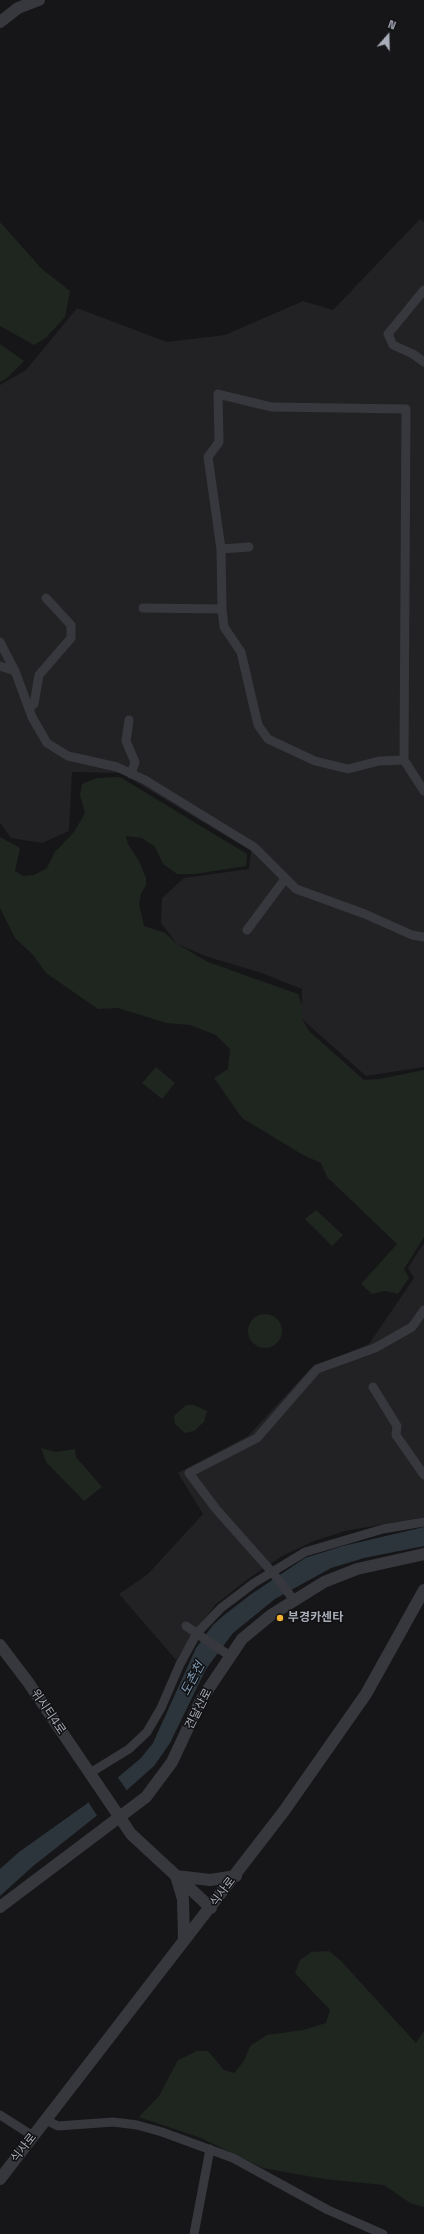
<!DOCTYPE html>
<html>
<head>
<meta charset="utf-8">
<style>
  body { margin:0 }
  #map { position:relative; width:424px; height:2234px; overflow:hidden; background:#161618; font-family:"Space Grotesk",sans-serif }
  canvas { display:block }
  .north { position:absolute; left:368px; top:16px; width:40px; height:40px; -webkit-text-stroke:3px #111113; paint-order:stroke; rotate:20deg; font-size:11px; font-weight:700; line-height:16px; text-align:center; color:#a8adb8 }
  .north::after { content:''; display:block; margin:auto; width:14px; height:18px; background:#a8adb8; clip-path:polygon(50% 0,100% 100%,50% 72%,0 100%) }
</style>
</head>
<body>
<div id="map">
<canvas width="424" height="2234"></canvas>
<div class="north">N</div>
</div>
<script>
const g = document.querySelector('canvas').getContext('2d');
g.lineJoin = 'round';
function fillPath(path, color) { g.fillStyle = color; g.fill(path, 'evenodd'); }
const toPath = rows => new Path2D(rows.map(r => 'M' + r).join(''));
function trace(path, color, width, dash) { g.strokeStyle = color; g.lineWidth = width; g.lineCap = dash ? 'butt' : 'round'; g.setLineDash(dash || []); g.stroke(path); }
function write(font, color, halo, rows, align = 'center') {
  g.font = font + ' "Space Grotesk","Noto Sans KR",sans-serif'; g.lineWidth = 3; g.setLineDash([]); g.textBaseline = 'middle'; g.strokeStyle = halo; g.fillStyle = color; for (const [text, x, y, turn = 0] of rows) {
    g.save(); g.translate(x, y); g.rotate((+turn || 0) * Math.PI / 180); g.textAlign = isNaN(turn) ? turn : align; if (halo) g.strokeText(text, 0, 0); g.fillText(text, 0, 0); g.restore();
  }
}
const built = toPath([
  [420,219,424,222,424,1067,366,1076,302,1019,302,989,259,972,208,957,177,944,161,923,162,898,184,878,249,869,251,851,121,773,72,772,69,831,42,843,11,838,0,823,0,385,26,370,77,308,167,342,225,335,303,301,333,310],
  [424,1243,424,1517,345,1531,314,1541,282,1556,248,1579,216,1604,194,1632,176,1660,119,1594,148,1574,203,1514,178,1473,248,1436,311,1368,369,1344,414,1278,408,1268]
]);
const green = toPath([
  [0,222,42,269,70,291,65,317,46,338,34,345,0,326],
  [0,344,24,361,6,379,0,382],
  [120,777,247,854,246,866,195,874,177,874,163,864,155,847,142,838,126,836,128,844,139,861,146,878,146,885,141,894,139,904,144,926,165,933,177,944,208,962,298,994,302,1005,302,1019,309,1031,364,1080,379,1079,424,1070,424,1237,404,1269,409,1278,398,1294,385,1291,372,1294,361,1284,397,1244,327,1177,321,1163,303,1155,242,1118,214,1078,228,1069,230,1049,216,1035,190,1025,166,1023,118,1008,98,1009,46,973,33,955,15,938,0,908,0,837,20,848,15,871,23,876,34,875,47,868,54,853,74,832,85,813,80,795,82,784,97,778],
  [156,1067,175,1083,162,1099,142,1083],
  [316,1210,343,1235,332,1246,305,1219],
  '248 1331a17 17 0 1 1 34 0a17 17 0 1 1-34 0Z',
  [186,1405,194,1405,207,1411,204,1422,194,1431,185,1433,175,1424,174,1416],
  [41,1448,56,1452,75,1449,76,1457,102,1487,84,1501,46,1462],
  [329,1951,341,1961,416,2043,424,2031,424,2207,410,2203,384,2185,324,2179,263,2168,201,2138,139,2117,159,2096,178,2060,197,2051,208,2051,224,2070,234,2073,244,2061,250,2046,267,2035,303,2030,326,2023,330,2010,295,1973,300,1960,311,1952]
]);
const water = toPath([
  [424,1527,424,1546,364,1558,331,1568,275,1599,233,1633,206,1669,170,1743,154,1766,109,1806,32,1867,0,1896,0,1869,19,1852,85,1805,141,1758,153,1743,196,1648,213,1625,223,1616,250,1595,305,1558,343,1546]
]);
const pier = toPath([
  [116,1775,128,1792,98,1817,87,1800]
]);
const minor = toPath([
  [424,290,388,334,393,345,413,354,424,362],
  [221,549,249,547],
  [143,608,222,609],
  [0,642,15,671],
  [0,666,15,671,32,717,47,743,68,756,117,767,145,780,254,847,296,889,365,914,412,935,424,937],
  [29,708,34,704,39,675,71,638,71,625,46,598],
  [129,720,126,741,135,762,131,774],
  [404,760,379,761,348,769,315,761,268,739,258,725,241,652,224,627,222,609,221,549,208,457,219,442,218,394,272,407,406,409,404,760,424,791],
  [247,930,285,879],
  [373,1387,397,1426,396,1435,424,1475],
  [294,1600,272,1572,216,1509,189,1473,257,1438,317,1369,375,1348,412,1327,424,1310],
  [186,1626,230,1656],
  [90,1773,129,1749,147,1732,161,1708,180,1664,197,1633,221,1608,254,1583,305,1552,383,1529,424,1522],
  [0,2115,33,2136],
  [46,2120,58,2126,113,2122,137,2125,162,2132,233,2158,328,2210,383,2234],
  [194,2234,210,2149]
]);
const tertiary = toPath([
  [0,22,18,8,39,0],
  [0,1645,28,1682,131,1834,211,1908],
  [0,1907,146,1797,172,1762,201,1700,242,1639,271,1615,324,1582,357,1569,424,1554],
  [184,1939,183,1899,176,1876,210,1880,236,1876],
  [0,2179,284,1811,366,1694,424,1590]
]);
const markers = [
  [280,1618,4,"#f2b134"]
];
const poiNames = [
  ["부경카센타",288,1618]
];
const streetNames = [
  ["견달산로",199,1709,-63],
  ["위시티4로",48,1712,56],
  ["식사로",223,1892,-53],
  ["식사로",24,2148,-52]
];
const waterNames = [
  ["도촌천",193,1679,-62]
];
fillPath(built, '#222225');
fillPath(green, '#1e261f');
fillPath(water, '#2c353c');
fillPath(pier, '#161618');
trace(minor, '#37383d', 9);
trace(tertiary, '#37383d', 12);
for (const [x, y, r, color] of markers) { const dot = new Path2D(); dot.arc(x, y, r, 0, 2 * Math.PI); g.fillStyle = color; g.fill(dot); trace(dot, '#111113', 1.5); }
write('bold 12px', '#a8adb8', '#111113', poiNames, 'left');
write('12px', '#a8adb8', '#111113', streetNames);
write('italic 13px', '#7f9bb3', '#111113', waterNames);
</script>
</body>
</html>
